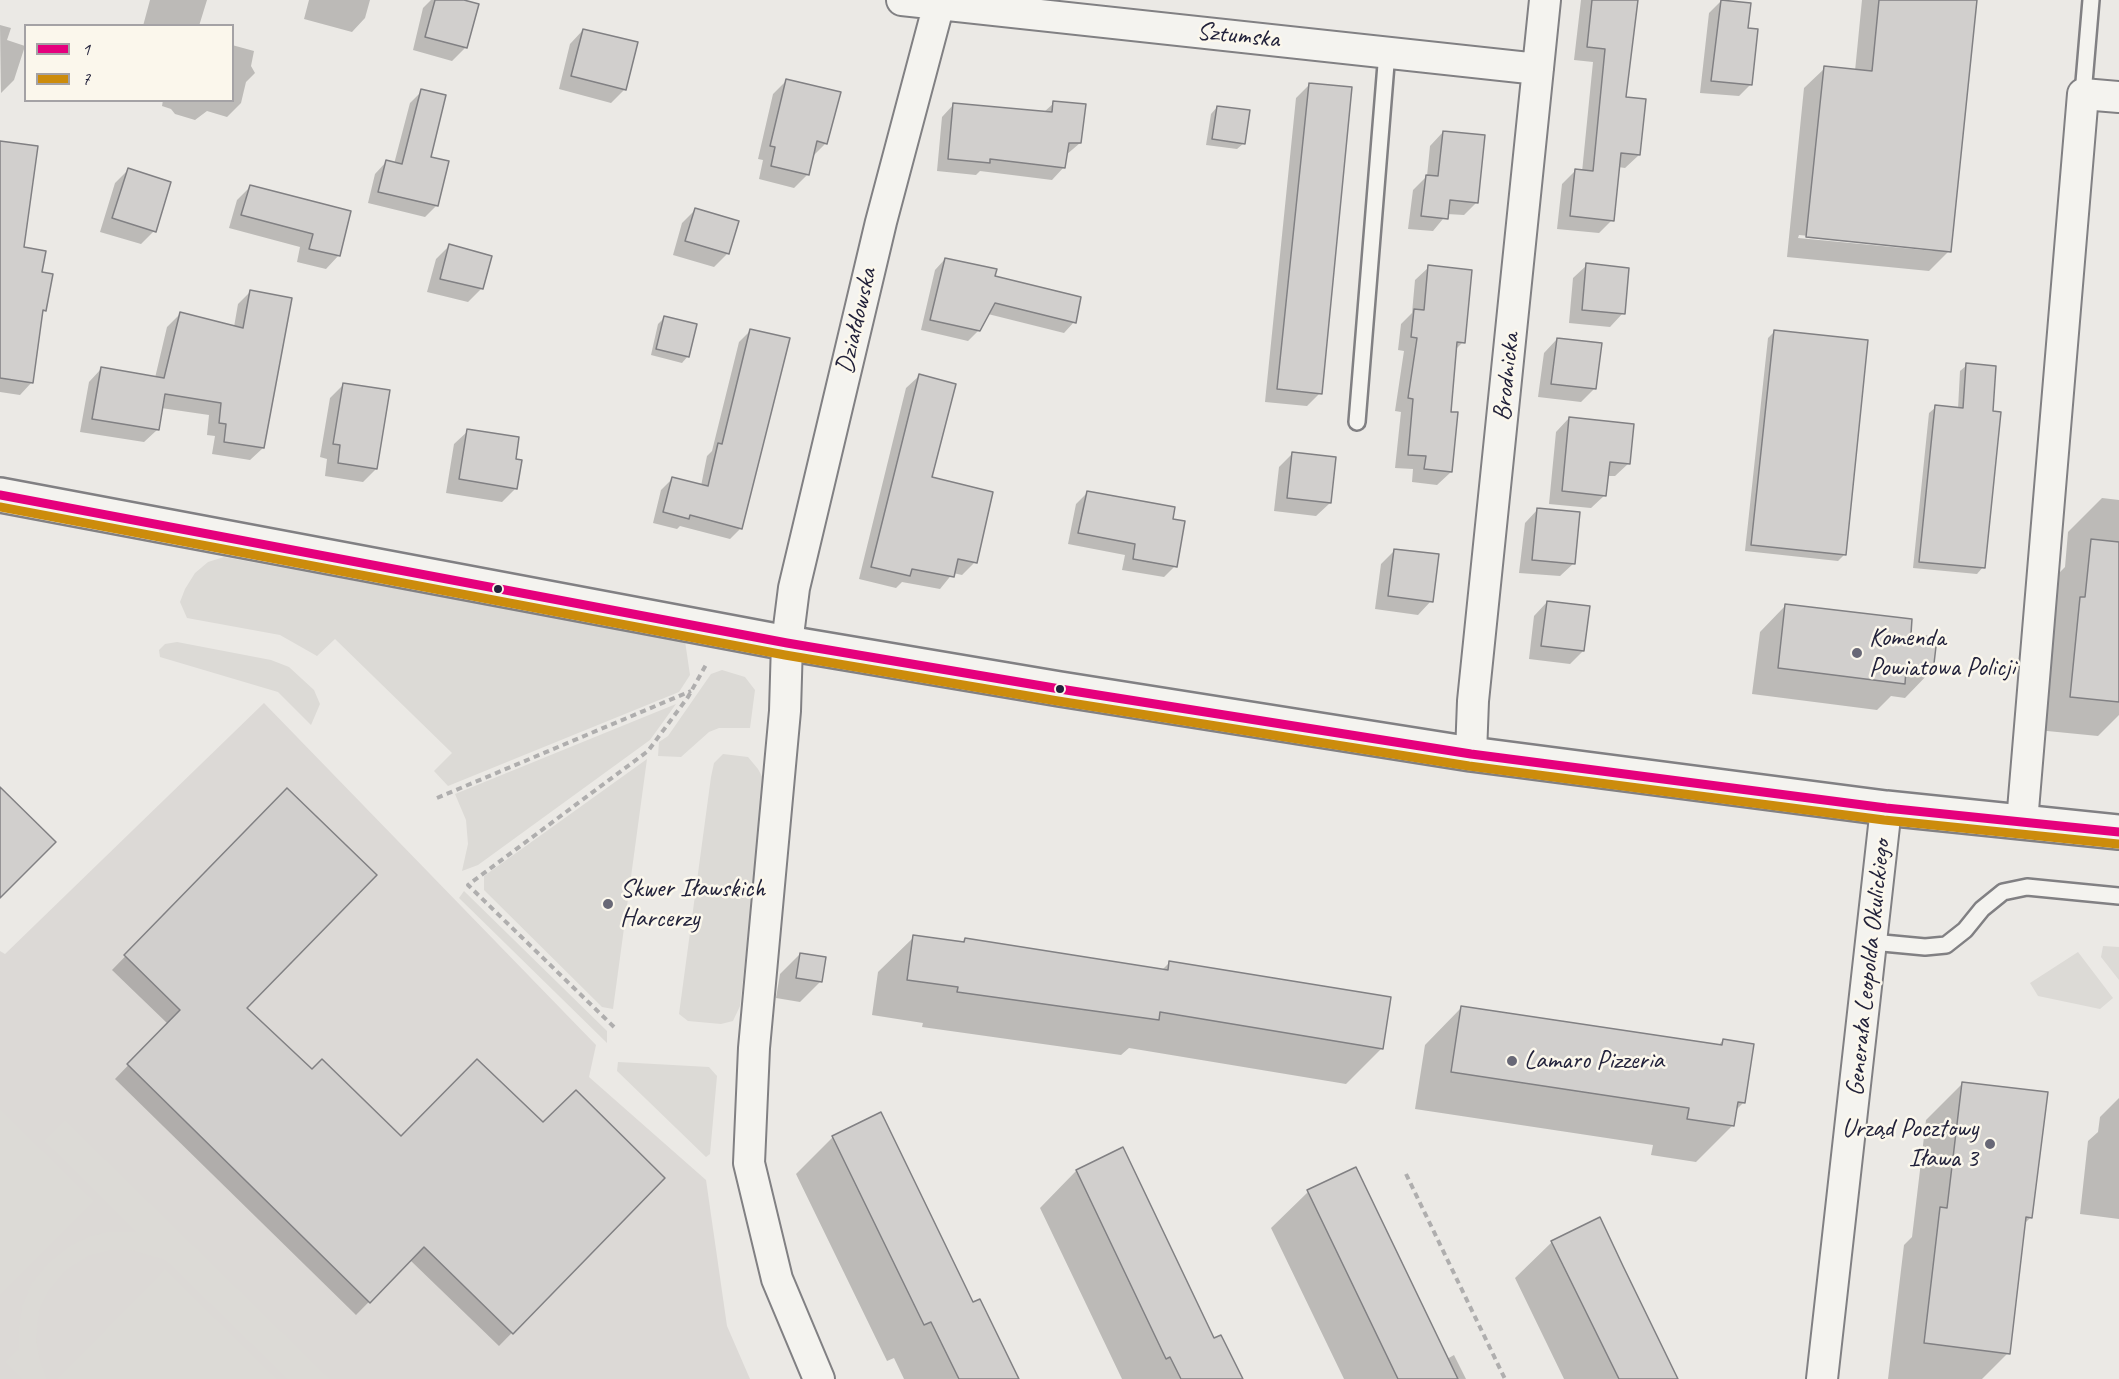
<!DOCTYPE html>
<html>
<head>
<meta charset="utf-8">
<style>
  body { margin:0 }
  #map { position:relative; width:2119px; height:1379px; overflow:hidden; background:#ebe9e5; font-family:Caveat,sans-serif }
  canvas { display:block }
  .legend { position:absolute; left:24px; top:24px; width:210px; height:78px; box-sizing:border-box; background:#fbf7ec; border:2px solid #a4a2a5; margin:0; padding:8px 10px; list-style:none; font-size:18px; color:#22223b }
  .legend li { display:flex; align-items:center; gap:12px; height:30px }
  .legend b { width:30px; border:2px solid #a4a2a5 }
</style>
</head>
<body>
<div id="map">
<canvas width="2119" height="1379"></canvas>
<ul class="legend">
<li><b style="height:8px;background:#e5007d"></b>1</li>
<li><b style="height:8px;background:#cc8c0c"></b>7</li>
</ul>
</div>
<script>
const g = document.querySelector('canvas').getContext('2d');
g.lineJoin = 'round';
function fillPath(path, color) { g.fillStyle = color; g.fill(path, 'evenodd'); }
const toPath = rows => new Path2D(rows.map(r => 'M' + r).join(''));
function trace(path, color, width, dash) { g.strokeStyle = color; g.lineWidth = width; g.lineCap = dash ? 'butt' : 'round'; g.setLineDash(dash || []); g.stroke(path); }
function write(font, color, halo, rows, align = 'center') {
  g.font = font + ' Caveat,sans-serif'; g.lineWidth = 5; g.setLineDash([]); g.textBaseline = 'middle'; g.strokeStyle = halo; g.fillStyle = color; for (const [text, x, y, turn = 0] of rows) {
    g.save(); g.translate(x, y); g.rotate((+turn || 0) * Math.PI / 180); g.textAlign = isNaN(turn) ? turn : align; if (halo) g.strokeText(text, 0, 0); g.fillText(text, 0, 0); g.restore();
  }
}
const built = toPath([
  [264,703,596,1045,589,1077,706,1180,727,1326,750,1379,0,1379,0,951,5,954]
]);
const green = toPath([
  [224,557,685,641,690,675,679,692,448,786,434,771,452,753,335,639,317,656,280,635,187,618,180,602,185,589,195,573,208,562],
  [177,642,271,660,289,667,314,690,320,704,311,725,278,692,160,657,159,650,165,644],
  [722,670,745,677,755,690,750,728,719,728,709,732,681,757,658,756,659,742,668,736,711,674],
  [676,704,650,740,478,865,462,871,468,844,466,820,455,794],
  [723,754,748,757,758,769,765,782,740,1006,733,1021,721,1024,688,1021,679,1014,711,777,714,763],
  [647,759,613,1009,602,1007,484,890,484,876],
  [464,891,607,1031,607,1043,459,898],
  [2103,946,2119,947,2119,980,2101,957],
  [2078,952,2113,998,2100,1009,2038,996,2030,983],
  [618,1062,709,1067,717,1076,710,1154,706,1157,617,1071],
  [0,1109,94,1201,0,1295],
  [65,1120,330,1379,287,1379,165,1260,131,1250,110,1250,90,1255,66,1270,48,1292,39,1311,36,1339,40,1360,47,1379,22,1379,5,1362,17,1350,19,1351,18,1332,22,1306,32,1283,48,1263,68,1247,91,1236,108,1232,136,1232,44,1141],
  [165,1269,277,1379,57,1379]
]);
const shadow = toPath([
  [150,0,207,0,199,26,143,26],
  [309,0,370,0,365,18,352,32,304,19],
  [431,0,458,0,466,47,452,61,413,50,423,8],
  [1581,0,1636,0,1624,98,1639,155,1625,168,1618,167,1612,220,1599,233,1557,229,1562,184,1575,171,1582,172,1593,62,1574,60],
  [1862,0,1975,0,1949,251,1929,271,1787,257,1804,88,1825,68,1855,71],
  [1799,235,1934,248,1934,251,1798,238],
  [1721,1,1747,29,1751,84,1739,96,1700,93,1709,13],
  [0,25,11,28,7,40,25,46,14,80,1,93],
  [583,30,625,89,611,103,559,89,570,44],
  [232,45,254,51,251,66,255,73,246,82,241,103,227,117,207,111,195,120,175,114,171,109,162,106,163,100,232,100],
  [786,81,826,143,812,157,808,174,794,188,759,179,763,160,758,159,773,94],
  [1309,85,1320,393,1307,406,1265,402,1296,98],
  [422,91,437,205,425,217,368,203,375,174,386,162,394,164,410,103],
  [1054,103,1080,143,1066,155,1064,167,1052,180,980,171,976,175,937,171,942,117,954,104,1044,112],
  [1217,107,1244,143,1237,149,1206,145,1211,114],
  [1443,132,1477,202,1464,215,1447,214,1433,231,1408,229,1413,190,1427,176,1430,146],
  [0,143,22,248,40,273,44,310,41,313,32,382,20,395,0,392],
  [128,170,154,231,141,244,100,232,115,183],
  [250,187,349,212,339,255,326,269,297,262,300,247,229,228,237,200],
  [696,209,737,222,727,254,714,267,673,255,682,223],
  [449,246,482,288,468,302,427,292,436,259],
  [945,259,993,277,1074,322,1064,333,988,314,979,330,968,341,921,330,935,270],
  [1587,265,1623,313,1610,327,1569,323,1573,278],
  [1429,267,1463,342,1455,350,1449,413,1451,472,1437,485,1412,482,1413,469,1395,468,1401,412,1395,411,1404,351,1398,350,1401,324,1412,313,1415,280],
  [251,291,263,448,250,460,212,454,215,436,207,435,209,415,161,408,157,430,144,442,80,432,89,382,101,369,155,378,167,327,180,314,234,327,238,304],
  [664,318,688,356,682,363,651,355,658,324],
  [751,330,741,528,730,539,680,526,677,529,653,523,661,490,672,479,701,486,707,456,712,451,739,342],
  [1774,332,1844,555,1838,561,1745,551,1768,338],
  [1557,339,1595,388,1581,402,1538,397,1544,353],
  [1967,365,1983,567,1977,574,1913,568,1929,413,1936,407,1958,409,1960,371],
  [919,376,931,478,975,562,962,575,953,573,940,589,902,582,896,588,859,579,906,388],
  [344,384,376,469,363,482,325,476,327,459,320,457,330,398],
  [1569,418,1629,463,1615,476,1607,476,1605,495,1591,508,1549,504,1556,432],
  [468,431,514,460,516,488,502,502,446,493,454,444],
  [1293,453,1330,503,1316,516,1274,511,1279,467],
  [1087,493,1171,521,1175,566,1164,577,1122,570,1125,555,1068,544,1076,504],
  [2102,498,2119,500,2119,715,2098,736,2037,730,2058,574,2065,567,2068,532],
  [1538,509,1574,563,1560,576,1519,573,1525,523],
  [1395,550,1431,601,1418,615,1375,609,1381,564],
  [1547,602,1583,651,1570,664,1529,659,1534,616],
  [1786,605,1909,635,1931,671,1905,698,1891,696,1877,710,1752,694,1760,632],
  [287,790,245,1008,312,1071,401,1138,543,1124,663,1178,499,1346,410,1260,356,1315,115,1079,168,1024,112,970],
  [914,937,962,943,965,940,1162,970,1170,962,1382,1048,1346,1084,1129,1048,1121,1055,922,1027,923,1023,872,1015,878,972],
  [800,954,820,982,800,1002,776,998,780,974],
  [1461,1008,1718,1046,1723,1040,1744,1102,1735,1111,1733,1125,1696,1162,1651,1155,1653,1145,1415,1109,1425,1045],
  [1963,1083,2031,1217,2024,1224,2008,1353,1982,1379,1888,1379,1904,1245,1912,1237,1926,1120],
  [2119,1098,2119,1219,2080,1214,2088,1141,2098,1132,2100,1117],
  [833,1137,972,1304,1018,1379,904,1379,894,1358,887,1361,796,1174],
  [1122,1149,1214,1340,1241,1379,1122,1379,1040,1208,1076,1171],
  [1308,1192,1447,1359,1454,1355,1466,1379,1344,1379,1271,1228],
  [1552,1242,1676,1379,1564,1379,1515,1278]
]);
const building = toPath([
  [435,0,464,0,479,4,467,48,425,37,435,0],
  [1592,0,1638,0,1626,97,1646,99,1640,155,1621,153,1614,221,1570,216,1575,169,1593,171,1605,49,1587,47,1592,0],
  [1721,0,1751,3,1748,28,1758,29,1752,85,1711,81,1721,0],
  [1879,0,1977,0,1951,252,1806,237,1824,66,1872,71,1879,0],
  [583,29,638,42,626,90,571,76,583,29],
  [786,79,841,92,827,144,817,141,809,175,771,166,775,147,770,146,786,79],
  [1309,83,1352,87,1322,394,1277,389,1309,83],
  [421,89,446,95,431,157,449,161,438,206,378,192,386,160,402,164,421,89],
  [1053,101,1086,104,1081,143,1069,143,1065,168,990,159,990,163,948,159,953,103,1052,112,1053,101],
  [1217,106,1250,110,1245,144,1212,139,1217,106],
  [1443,131,1485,135,1478,203,1450,200,1448,219,1421,216,1426,175,1438,176,1443,131],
  [0,141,38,146,24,247,46,251,42,272,53,274,46,311,43,310,33,383,0,378,0,141],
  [128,168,171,182,156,232,112,218,128,168],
  [250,185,351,211,340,256,309,249,313,234,241,215,250,185],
  [695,208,739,221,729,254,685,241,695,208],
  [449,244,492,256,483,289,440,279,449,244],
  [945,258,997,269,995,276,1081,297,1076,323,995,303,980,331,930,320,945,258],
  [1586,263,1629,268,1625,314,1582,310,1586,263],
  [1428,265,1472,270,1465,343,1457,342,1451,412,1458,412,1452,472,1424,469,1426,456,1408,455,1413,399,1408,398,1417,338,1411,337,1414,309,1424,310,1428,265],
  [250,290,292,298,264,448,224,442,226,424,219,423,221,403,165,394,159,430,92,419,101,367,164,378,180,312,243,328,250,290],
  [664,316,697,324,689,357,656,349,664,316],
  [750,329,790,338,742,529,690,515,689,519,663,512,672,477,708,486,718,443,722,444,750,329],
  [1774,330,1868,340,1846,555,1751,545,1774,330],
  [1557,338,1602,343,1596,389,1551,384,1557,338],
  [1966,363,1996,366,1993,411,2001,412,1985,568,1919,562,1935,405,1963,408,1966,363],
  [919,374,956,384,932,477,993,492,977,563,958,559,954,577,912,569,910,576,871,567,919,374],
  [343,383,390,390,377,469,338,463,340,445,333,444,343,383],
  [1569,417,1634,424,1630,464,1610,462,1606,496,1562,491,1569,417],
  [467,429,519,437,516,459,522,460,517,489,459,479,467,429],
  [1292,452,1336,457,1331,503,1287,498,1292,452],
  [1087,491,1175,507,1173,519,1185,521,1177,567,1133,559,1135,544,1078,533,1087,491],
  [1537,508,1580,512,1575,564,1532,560,1537,508],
  [2091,539,2119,542,2119,702,2070,697,2080,597,2085,597,2091,539],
  [1394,549,1439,554,1433,602,1388,596,1394,549],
  [1547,601,1590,606,1584,651,1541,646,1547,601],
  [1785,604,1912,619,1911,634,1937,638,1933,672,1906,669,1905,684,1778,668,1785,604],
  [0,787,56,842,0,898,0,787],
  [287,788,377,875,247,1008,312,1069,322,1059,401,1136,477,1059,543,1122,576,1090,665,1178,513,1334,424,1247,370,1303,127,1064,180,1010,124,955,287,788],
  [913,935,964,942,965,938,1168,970,1169,961,1391,997,1383,1049,1160,1012,1159,1020,957,992,958,987,907,980,913,935],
  [800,953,826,957,822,982,796,978,800,953],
  [1461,1006,1722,1045,1723,1039,1754,1044,1745,1103,1738,1102,1734,1126,1687,1119,1689,1108,1451,1072,1461,1006],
  [1962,1082,2048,1092,2032,1218,2026,1217,2010,1354,1924,1343,1940,1207,1947,1208,1962,1082],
  [881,1112,973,1302,980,1299,1019,1379,959,1379,931,1322,924,1325,832,1136,881,1112],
  [1123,1147,1214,1338,1221,1335,1243,1379,1181,1379,1170,1357,1166,1359,1076,1170,1123,1147],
  [1356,1167,1458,1379,1398,1379,1307,1190,1356,1167],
  [1600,1217,1623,1266,1678,1379,1619,1379,1551,1241,1600,1217]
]);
const path = toPath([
  [437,798,691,691],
  [614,1027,468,885,648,751,688,697,707,663],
  [1406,1174,1505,1379]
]);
const service = toPath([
  [2083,94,2091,0],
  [1357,422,1387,52],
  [1872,942,1925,947,1946,945,1965,930,1982,909,2003,892,2027,887,2119,896]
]);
const minor = toPath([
  [902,0,1538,69],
  [1471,754,1473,701,1545,0],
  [2022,822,2083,94,2119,97],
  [819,1379,777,1279,749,1163,754,1048,785,711,787,643,794,588,881,222,940,0],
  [1822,1379,1886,808]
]);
const tertiary = toPath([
  [0,495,787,643,1060,689,1471,754,1886,808,2119,832]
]);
const bus1 = toPath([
  [0,495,787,643,1060,689,1471,754,1886,808,2119,832]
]);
const bus2 = toPath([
  [0,507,785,655,1058,701,1469,766,1884,820,2118,844]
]);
const markers = [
  [498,589,5,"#22223b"],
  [1857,653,6,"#686876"],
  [1060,689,5,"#22223b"],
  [608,904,6,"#686876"],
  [1512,1061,6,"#686876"],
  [1990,1144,6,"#686876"]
];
const streetNames = [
  ["Sztumska",1238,36,6],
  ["Działdowska",857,321,-77],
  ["Brodnicka",1507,377,-84],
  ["Generała Leopolda Okulickiego",1869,968,-84]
];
const poiNames = [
  ["Komenda",1869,638],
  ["Powiatowa Policji",1869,668],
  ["Skwer Iławskich",620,889],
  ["Harcerzy",620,919],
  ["Lamaro Pizzeria",1524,1061],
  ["Urząd Pocztowy",1978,1129,"right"],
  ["Iława 3",1978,1159,"right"]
];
fillPath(built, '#dcd9d6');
fillPath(green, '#dcdad6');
fillPath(shadow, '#0003');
fillPath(building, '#d1cfcd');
trace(building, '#818083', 1.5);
trace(service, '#818083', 20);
trace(minor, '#818083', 34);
trace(tertiary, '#818083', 38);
trace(path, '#afaeae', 4, [6, 4.5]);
trace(service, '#f4f3ef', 15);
trace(minor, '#f4f3ef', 30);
trace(tertiary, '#f4f3ef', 33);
trace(bus1, '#e5007d', 9);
trace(bus2, '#cc8c0c', 9);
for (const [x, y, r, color] of markers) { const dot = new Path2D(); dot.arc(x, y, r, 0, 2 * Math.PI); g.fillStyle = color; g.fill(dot); trace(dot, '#fbf7ec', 2); }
write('26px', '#22223b', '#fbf7ec', streetNames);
write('26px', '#22223b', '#fbf7ec', poiNames, 'left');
</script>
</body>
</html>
